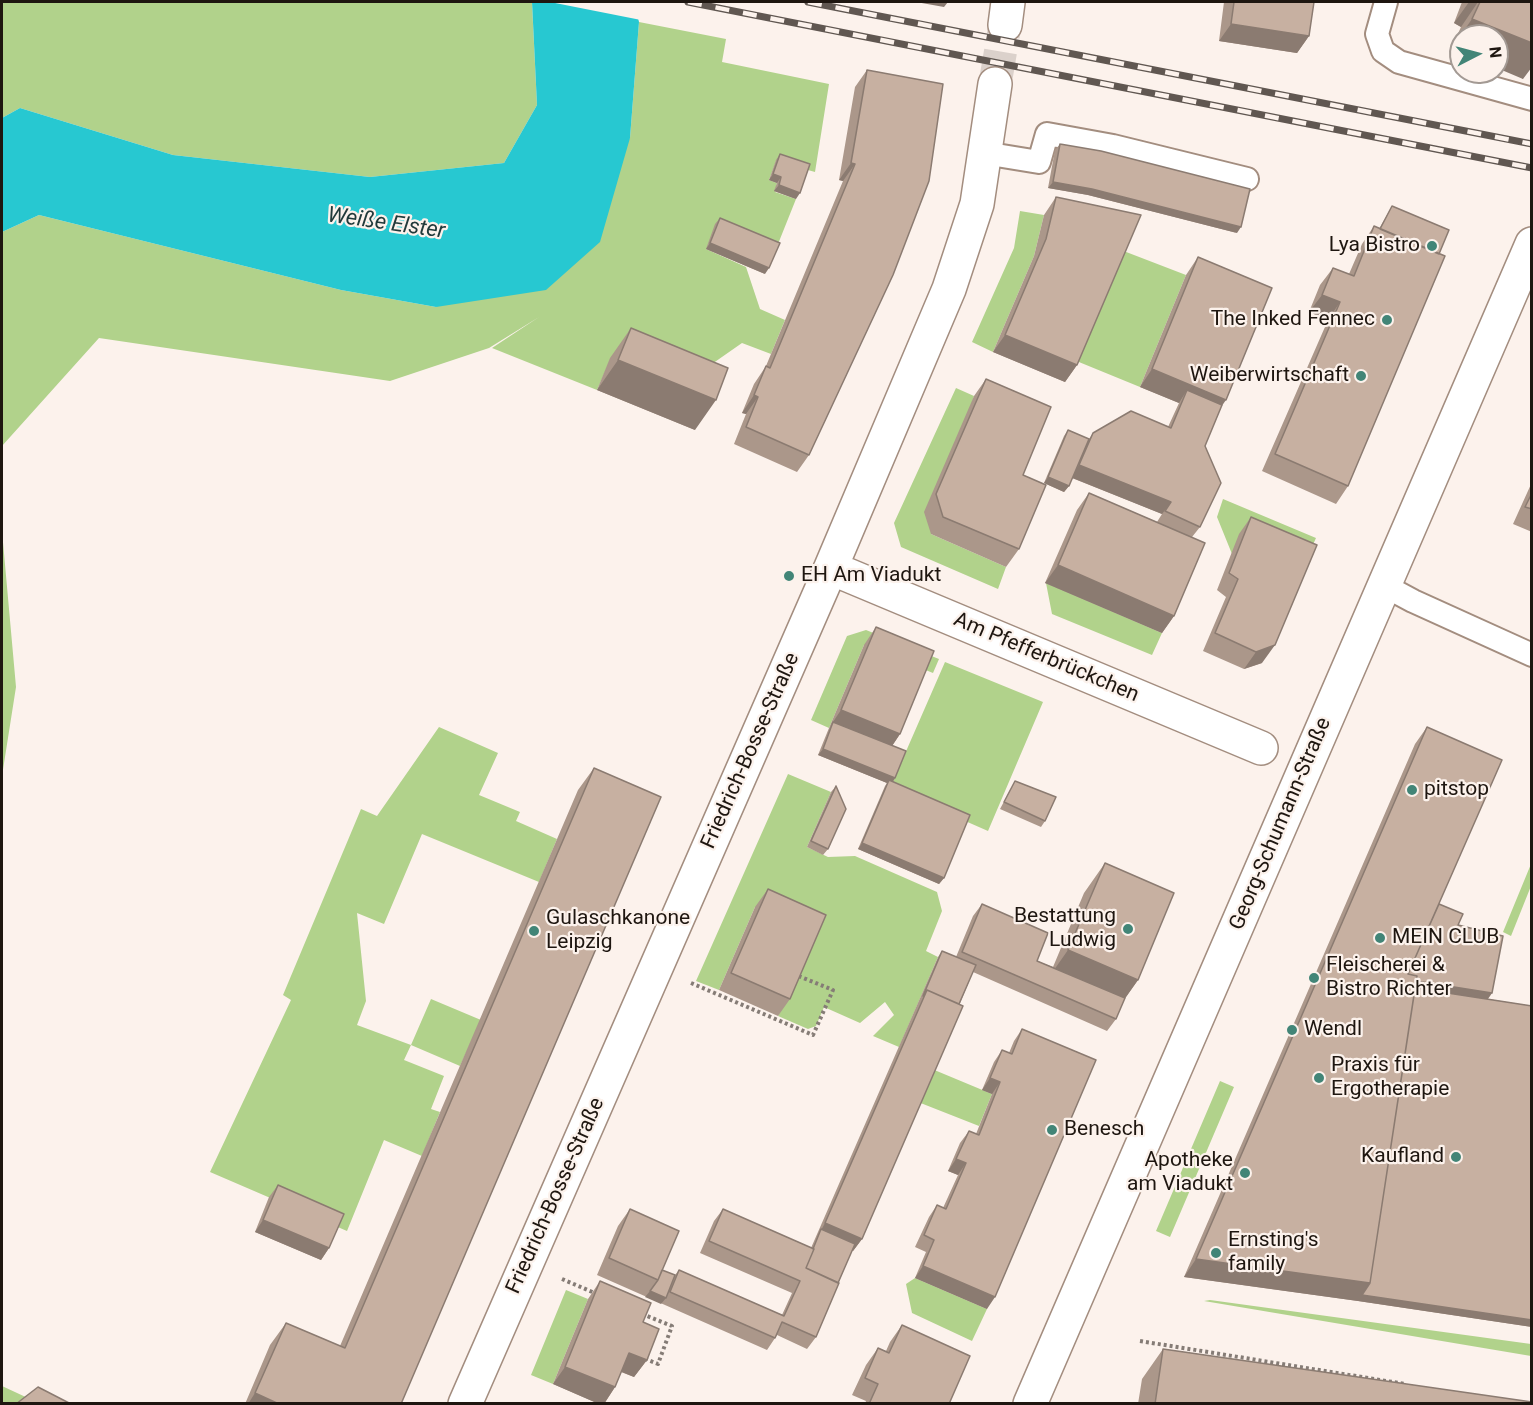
<!DOCTYPE html>
<html>
<head>
<meta charset="utf-8">
<style>
  body { margin:0 }
  #map { position:relative; width:1533px; height:1405px; overflow:hidden; background:#fcf2ec; font-family:Roboto,sans-serif }
  canvas { display:block }
  .frame { position:absolute; inset:0; border:3px solid #1e1610; pointer-events:none }
  .north { position:absolute; left:1449px; top:24px; width:60px; height:60px; box-sizing:border-box; background:#fcf2ec; border:2px solid #a39a94; border-radius:50%; rotate:84deg; font-size:16px; font-weight:700; line-height:24px; text-align:center; color:#1e1610 }
  .north::after { content:''; display:block; margin:auto; width:21px; height:27px; background:#428577; clip-path:polygon(50% 0,100% 100%,50% 72%,0 100%) }
</style>
</head>
<body>
<div id="map">
<canvas width="1533" height="1405"></canvas>
<div class="frame"></div>
<div class="north">N</div>
</div>
<script>
const g = document.querySelector('canvas').getContext('2d');
g.lineJoin = 'round';
function fillPath(path, color) { g.fillStyle = color; g.fill(path, 'evenodd'); }
const toPath = rows => new Path2D(rows.map(r => 'M' + r).join(''));
function trace(path, color, width, dash) { g.strokeStyle = color; g.lineWidth = width; g.lineCap = dash ? 'butt' : 'round'; g.setLineDash(dash || []); g.stroke(path); }
function write(font, color, halo, rows, align = 'center') {
  g.font = font + ' Roboto,sans-serif'; g.lineWidth = 4.5; g.setLineDash([]); g.textBaseline = 'middle'; g.strokeStyle = halo; g.fillStyle = color; for (const [text, x, y, turn = 0] of rows) {
    g.save(); g.translate(x, y); g.rotate((+turn || 0) * Math.PI / 180); g.textAlign = isNaN(turn) ? turn : align; if (halo) g.strokeText(text, 0, 0); g.fillText(text, 0, 0); g.restore();
  }
}
const green = toPath([
  [2,2,526,2,532,3,537,105,504,163,370,177,173,155,20,108,2,118],
  [639,22,726,39,722,62,829,84,815,172,776,161,769,180,777,183,775,192,796,199,776,249,706,249,746,267,760,309,785,320,771,354,742,343,679,387,611,358,597,390,492,348,539,317,489,348,390,381,99,338,2,446,2,232,39,215,341,290,436,307,630,138],
  [1020,211,1044,215,1034,256,993,352,972,342,1014,248],
  [1121,250,1186,275,1140,387,1074,360],
  [956,388,974,396,931,534,1006,567,998,589,901,547,894,523],
  [1223,499,1316,538,1305,562,1232,554,1217,517],
  [2,531,16,687,2,776],
  [1046,583,1162,633,1152,655,1052,614],
  [866,630,939,659,933,673,864,645,829,728,811,720,847,636],
  [945,662,1043,702,988,831,890,788],
  [439,727,498,753,479,795,520,812,516,821,557,839,539,882,422,834,384,924,357,913,366,1001,357,1025,411,1045,431,999,481,1020,460,1066,411,1045,404,1060,444,1076,431,1109,440,1112,422,1156,384,1140,347,1231,210,1172,291,1000,283,995,361,809,377,816],
  [788,774,831,792,807,847,828,857,855,856,937,892,942,911,926,951,938,957,899,1047,873,1036,894,1015,885,1002,860,1023,824,1007,816,1026,808,1029,778,1016,814,932,755,907,719,990,696,981],
  [1531,864,1531,886,1511,936,1503,932],
  [932,1069,992,1094,979,1126,918,1102],
  [1220,1081,1234,1087,1170,1237,1156,1231],
  [915,1278,987,1309,972,1341,912,1313,906,1284],
  [566,1290,588,1299,553,1384,531,1375],
  [1210,1300,1531,1344,1531,1356,1204,1301],
  [2,1386,30,1399,24,1403,2,1404]
]);
const water = toPath([
  [532,2,634,2,639,22,630,138,600,242,546,290,436,307,341,290,39,215,2,232,2,118,20,108,173,155,370,177,504,163,537,105]
]);
const pier = toPath([
  [550,2,637,2,641,20]
]);
const minorTunnel = toPath([
  [995,84,1005,25]
]);
const path = toPath([
  [691,983,813,1035,833,990,796,975],
  [562,1279,597,1294],
  [642,1314,672,1326,658,1364,643,1358],
  [1140,1341,1405,1384]
]);
const service = toPath([
  [1386,2,1377,34,1383,51,1399,62,1532,99],
  [984,153,1039,162,1047,134,1113,146,1247,179],
  [1385,586,1413,601,1532,655]
]);
const minor = toPath([
  [1005,25,1008,2],
  [831,568,1261,748],
  [465,1404,823,586,949,289,977,204,995,84]
]);
const secondary = toPath([
  [1030,1404,1532,244]
]);
const rail = toPath([
  [688,2,1532,168],
  [808,2,1532,144]
]);
const wall = toPath([
  [1224,2,1314,2,1309,36,1297,53,1219,41],
  [1462,2,1532,2,1523,79,1461,36,1461,53,1451,49,1461,27,1454,23],
  [867,70,893,275,809,455,797,472,734,444,746,414,742,413,754,384,766,366,843,181,839,180,855,87],
  [1060,144,1237,233,1088,195,1048,188,1055,150],
  [780,154,796,199,774,191,777,183,769,180,776,160],
  [1056,197,1077,365,1065,382,993,352,1034,256,1044,215],
  [1392,206,1348,486,1336,504,1262,471,1328,320,1309,312,1320,285,1333,268,1349,274,1362,244,1374,226,1379,229],
  [720,218,765,274,706,249,715,224],
  [1198,257,1222,405,1205,446,1200,527,1192,537,1174,616,1162,633,1045,583,1077,510,1089,493,1157,522,1162,514,1072,478,1069,486,1064,492,1044,483,1064,436,1068,430,1089,439,1093,433,1168,427,1179,403,1140,387,1186,275],
  [631,328,695,430,597,390,610,358],
  [986,379,1023,475,1019,549,1006,567,931,534,924,512,974,396],
  [1532,482,1532,532,1513,524],
  [1251,517,1262,663,1244,669,1203,651,1226,597,1217,590,1239,534],
  [876,627,900,734,892,746,895,778,893,782,944,878,939,884,858,849,885,786,887,783,818,755,829,728,864,645],
  [1427,727,1439,904,1458,925,1492,993,1488,999,1532,1006,1532,1327,1358,1301,1184,1277,1415,744],
  [594,768,401,1404,245,1404,270,1345,286,1323,340,1346,578,790],
  [1015,781,1045,821,1041,827,1000,809],
  [836,786,828,849,823,855,807,847,831,792],
  [1105,863,1138,980,1125,998,1116,1019,1107,1031,973,972,862,1239,853,1251,852,1250,816,1337,807,1349,777,1335,767,1350,597,1275,618,1226,630,1209,662,1270,675,1275,679,1270,782,1315,792,1293,700,1253,714,1221,723,1209,811,1248,938,957,942,951,956,957,973,916,982,904,1037,961,1053,967,1084,893],
  [768,889,790,999,778,1016,719,990,755,907],
  [1022,1029,987,1309,915,1278,926,1252,915,1247,929,1217,937,1205,943,1208,958,1175,948,1171,960,1143,969,1131,976,1134,992,1094,982,1090,994,1062,1002,1050,1009,1053,1014,1041],
  [278,1185,329,1248,321,1260,255,1232,269,1197],
  [600,1281,643,1322,647,1360,634,1377,621,1372,615,1387,604,1404,599,1404,553,1384,588,1299],
  [902,1325,949,1404,865,1404,866,1401,852,1395,866,1365,878,1348,886,1351,890,1342],
  [1163,1349,1532,1404,1138,1404,1142,1379]
]);
const shadedWall = toPath([
  [916,2,948,2,944,7],
  [1469,2,1478,2,1461,27,1454,23],
  [1472,19,1532,43,1532,67,1523,79,1497,68,1497,36,1461,36,1461,53,1451,49],
  [1231,24,1309,36,1297,53,1219,41],
  [851,163,855,164,843,181,839,180],
  [773,174,781,177,777,183,769,180],
  [1053,182,1092,189,1241,227,1237,233,1088,195,1048,188],
  [779,185,800,193,796,199,774,191],
  [710,243,769,268,765,274,706,249],
  [1322,295,1340,302,1328,320,1309,312],
  [1005,335,1077,365,1065,382,993,352],
  [618,360,716,400,695,430,597,390],
  [1152,369,1226,400,1214,417,1187,390,1179,403,1140,387],
  [754,395,758,397,746,414,742,413],
  [1079,465,1171,502,1162,514,1070,477],
  [1048,477,1069,486,1064,492,1044,483],
  [1058,565,1174,616,1162,633,1045,583],
  [1275,645,1262,663,1244,669,1256,652],
  [841,710,900,734,888,752,833,722],
  [823,749,895,778,891,784,889,780,887,783,818,755],
  [862,843,944,878,939,884,858,849],
  [1068,950,1138,980,1117,1010,1047,980],
  [1404,979,1492,993,1483,1005,1408,993],
  [990,1078,1000,1082,992,1094,982,1090],
  [956,1159,966,1163,958,1175,948,1171],
  [263,1220,329,1248,321,1260,255,1232],
  [825,1223,862,1239,853,1251,818,1236],
  [1196,1259,1370,1283,1358,1301,1184,1277],
  [923,1266,995,1297,987,1309,915,1278],
  [650,1291,666,1298,661,1304,645,1297],
  [1362,1295,1532,1320,1532,1327,1358,1301],
  [629,1353,647,1360,634,1377,617,1370],
  [565,1367,615,1387,604,1404,599,1404,553,1384],
  [255,1393,279,1404,248,1404]
]);
const building = toPath([
  [1234,2,1314,2,1309,36,1231,24,1234,2],
  [1480,2,1532,2,1532,43,1472,19,1480,2],
  [867,70,943,84,929,181,893,275,809,455,746,427,758,397,754,395,766,366,770,368,855,164,851,163,867,70],
  [1060,144,1101,151,1250,189,1241,227,1092,189,1053,182,1060,144],
  [780,154,810,164,800,193,779,185,781,177,773,174,780,154],
  [1056,197,1141,215,1077,365,1005,335,1046,239,1056,197],
  [1392,206,1449,230,1439,254,1380,229,1392,206],
  [720,218,780,243,769,268,710,243,720,218],
  [1374,226,1445,256,1348,486,1275,454,1340,302,1322,295,1333,268,1354,276,1374,226],
  [1198,257,1272,288,1226,400,1152,369,1198,257],
  [631,328,728,368,716,400,618,360,631,328],
  [986,379,1051,407,1023,475,1046,485,1019,549,943,517,936,494,986,379],
  [1187,390,1222,405,1205,446,1221,483,1200,527,1165,511,1171,502,1079,465,1093,433,1131,411,1171,428,1187,390],
  [1068,430,1089,439,1069,486,1048,477,1068,430],
  [1089,493,1205,543,1174,616,1058,565,1089,493],
  [1532,493,1532,509,1525,507,1532,493],
  [1251,517,1317,545,1275,645,1256,652,1215,633,1238,579,1229,573,1251,517],
  [876,627,934,651,900,734,841,710,876,627],
  [833,722,906,751,895,778,823,749,833,722],
  [1427,727,1502,760,1408,974,1417,976,1370,1283,1196,1259,1427,727],
  [594,768,661,797,401,1404,279,1404,255,1393,286,1323,345,1348,594,768],
  [889,780,970,815,944,878,862,843,889,780],
  [1015,781,1056,797,1045,821,1004,802,1015,781],
  [836,786,846,809,828,849,811,841,836,786],
  [1105,863,1174,893,1138,980,1068,950,1105,863],
  [768,889,826,915,790,999,731,973,768,889],
  [982,904,1048,933,1037,961,1125,998,1116,1019,962,952,982,904],
  [1439,904,1463,914,1458,925,1503,936,1492,993,1416,981,1417,976,1408,974,1439,904],
  [942,951,976,965,959,1004,927,990,923,996,942,951],
  [1415,988,1532,1006,1532,1320,1362,1295,1370,1283,1415,988],
  [927,990,963,1006,862,1239,825,1223,927,990],
  [1022,1029,1096,1060,995,1297,923,1266,934,1240,924,1235,937,1205,946,1209,966,1163,956,1159,969,1131,979,1135,1000,1082,990,1078,1002,1050,1012,1054,1022,1029],
  [278,1185,344,1214,329,1248,263,1220,278,1185],
  [630,1209,679,1231,658,1280,609,1258,630,1209],
  [723,1209,814,1249,806,1268,839,1283,816,1337,782,1322,775,1338,670,1292,679,1270,784,1316,800,1281,709,1241,723,1209],
  [821,1229,855,1244,838,1283,806,1268,814,1249,813,1249,821,1229],
  [662,1270,675,1275,666,1298,650,1291,658,1280,662,1270],
  [600,1281,651,1303,643,1322,659,1329,647,1360,629,1353,615,1387,565,1367,600,1281],
  [902,1325,970,1356,949,1404,869,1404,878,1384,865,1378,878,1348,889,1353,902,1325],
  [1163,1349,1532,1402,1532,1404,1155,1404,1163,1349],
  [38,1387,71,1404,16,1404,38,1387]
]);
const markers = [
  [1432,246,6,"#428577"],
  [1387,320,6,"#428577"],
  [1361,376,6,"#428577"],
  [789,576,6,"#428577"],
  [1412,790,6,"#428577"],
  [1128,929,6,"#428577"],
  [534,931,6,"#428577"],
  [1380,938,6,"#428577"],
  [1314,978,6,"#428577"],
  [1292,1030,6,"#428577"],
  [1319,1078,6,"#428577"],
  [1052,1130,6,"#428577"],
  [1456,1157,6,"#428577"],
  [1245,1173,6,"#428577"],
  [1216,1253,6,"#428577"]
];
const poiNames = [
  ["Lya Bistro",1420,246,"right"],
  ["The Inked Fennec",1375,320,"right"],
  ["Weiberwirtschaft",1349,376,"right"],
  ["EH Am Viadukt",801,576],
  ["pitstop",1424,790],
  ["Bestattung",1116,917,"right"],
  ["Ludwig",1116,941,"right"],
  ["Gulaschkanone",546,919],
  ["Leipzig",546,943],
  ["MEIN CLUB",1392,938],
  ["Fleischerei &",1326,966],
  ["Bistro Richter",1326,990],
  ["Wendl",1304,1030],
  ["Praxis für",1331,1066],
  ["Ergotherapie",1331,1090],
  ["Benesch",1064,1130],
  ["Kaufland",1444,1157,"right"],
  ["Apotheke",1233,1161,"right"],
  ["am Viadukt",1233,1185,"right"],
  ["Ernsting's",1228,1241],
  ["family",1228,1265]
];
const streetNames = [
  ["Am Pfefferbrückchen",1046,658,23],
  ["Friedrich-Bosse-Straße",751,751,-66],
  ["Georg-Schumann-Straße",1281,824,-67],
  ["Friedrich-Bosse-Straße",556,1196,-66]
];
const waterNames = [
  ["Weiße Elster",386,224,8]
];
fillPath(green, '#b1d28b');
fillPath(water, '#27c8d1');
fillPath(pier, '#fcf2ec');
trace(minorTunnel, '#dbd1cb', 33, [33, 16]);
trace(service, '#a38d7f', 26);
trace(minor, '#a38d7f', 36);
trace(secondary, '#a38d7f', 36);
trace(path, '#857c76', 4, [3, 3]);
trace(service, '#fff', 22);
trace(minor, '#fff', 33);
trace(secondary, '#fff', 33);
trace(rail, '#605751', 7);
trace(rail, '#fcf2ec', 4.5, [14]);
fillPath(wall, '#ab978a');
fillPath(shadedWall, '#8b7b71');
fillPath(building, '#c7b0a1');
trace(building, '#8b7b71', 1.5);
for (const [x, y, r, color] of markers) { const dot = new Path2D(); dot.arc(x, y, r, 0, 2 * Math.PI); g.fillStyle = color; g.fill(dot); trace(dot, '#fcf2ec', 2); }
write('21px', '#1e1610', '#fcf2ec', poiNames, 'left');
write('21px', '#1e1610', '#fcf2ec', streetNames);
write('italic 22px', '#213a3b', '#fcf2ec', waterNames);
</script>
</body>
</html>
